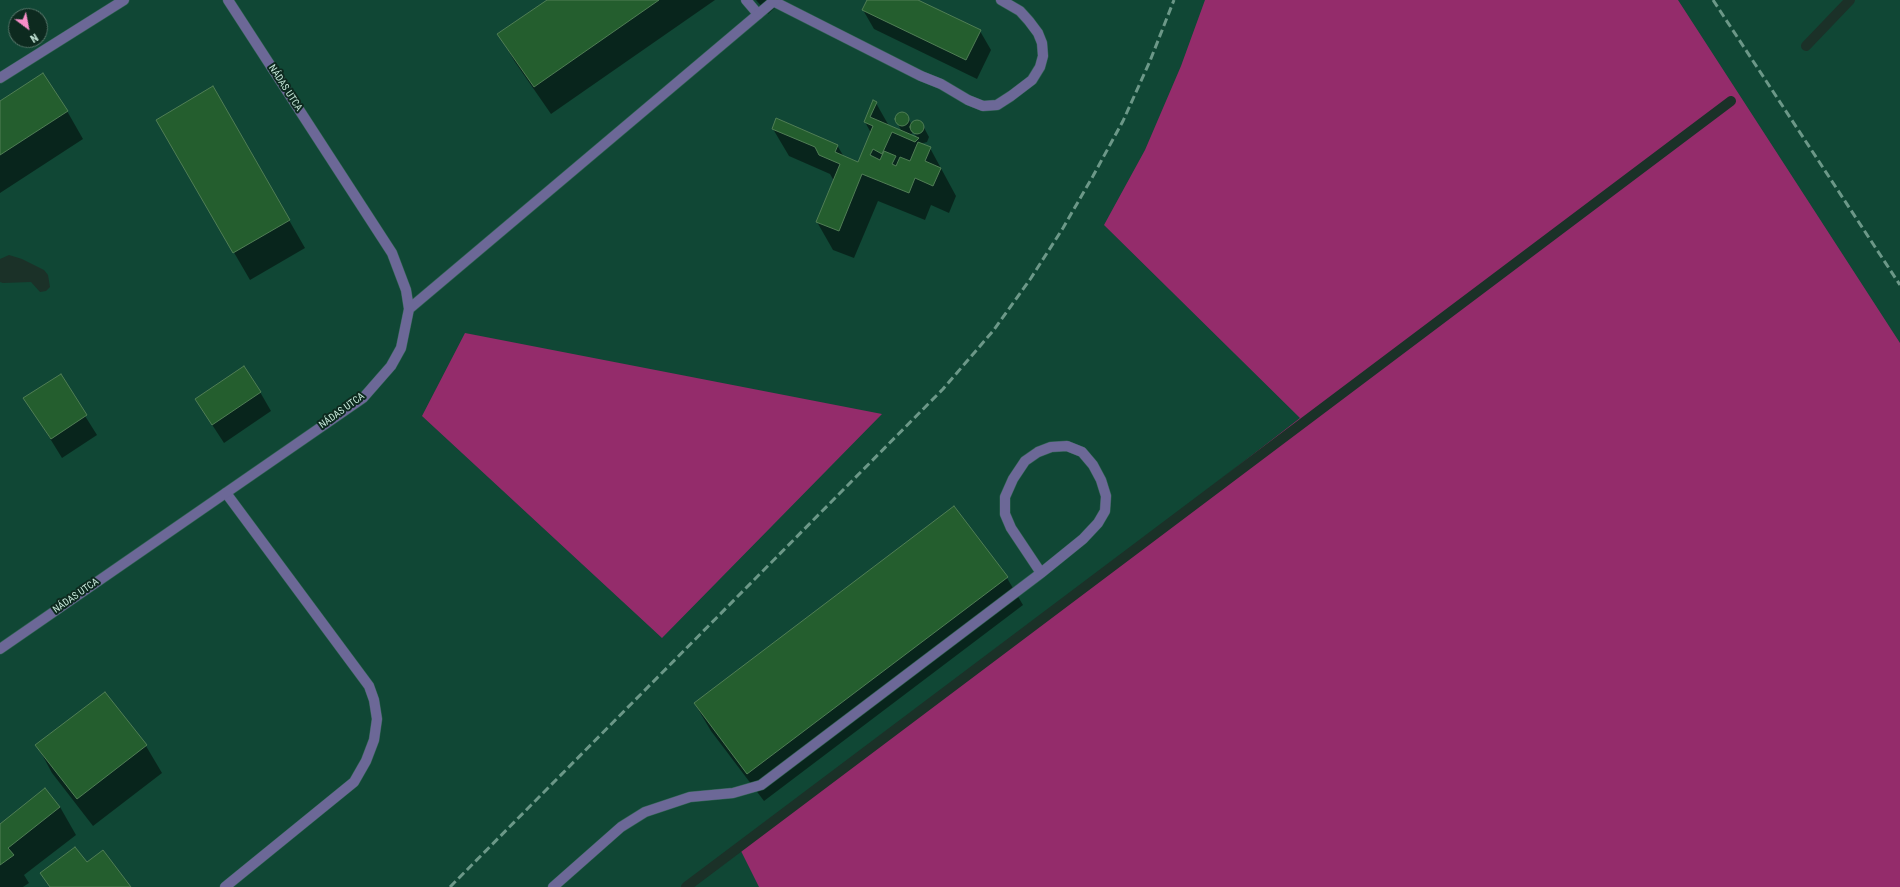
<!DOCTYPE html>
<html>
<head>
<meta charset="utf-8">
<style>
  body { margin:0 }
  #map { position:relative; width:1900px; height:887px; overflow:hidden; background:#104735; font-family:"Roboto Condensed",sans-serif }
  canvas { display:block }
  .north { position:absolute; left:8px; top:8px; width:40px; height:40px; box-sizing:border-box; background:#0d2a1f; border:1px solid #57766a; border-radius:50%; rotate:148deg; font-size:11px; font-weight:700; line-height:16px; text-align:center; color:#c7e8da }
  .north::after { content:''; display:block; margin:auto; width:14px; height:18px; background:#f98fc9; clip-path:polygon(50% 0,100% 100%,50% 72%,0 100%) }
</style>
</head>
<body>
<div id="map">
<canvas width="1900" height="887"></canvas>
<div class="north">N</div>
</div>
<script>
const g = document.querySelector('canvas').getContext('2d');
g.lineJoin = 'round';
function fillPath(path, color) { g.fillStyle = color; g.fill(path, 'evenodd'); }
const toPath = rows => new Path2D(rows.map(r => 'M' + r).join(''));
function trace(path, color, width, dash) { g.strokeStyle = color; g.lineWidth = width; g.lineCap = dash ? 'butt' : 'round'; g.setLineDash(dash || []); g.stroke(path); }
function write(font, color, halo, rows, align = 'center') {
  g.font = font + ' "Roboto Condensed",sans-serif'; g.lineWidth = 4; g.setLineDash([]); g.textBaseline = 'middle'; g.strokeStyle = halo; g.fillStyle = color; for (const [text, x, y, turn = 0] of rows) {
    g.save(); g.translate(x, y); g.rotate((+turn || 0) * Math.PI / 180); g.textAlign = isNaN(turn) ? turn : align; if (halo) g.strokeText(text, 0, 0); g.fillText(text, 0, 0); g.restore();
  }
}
const green = toPath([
  [1205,0,1678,0,1900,343,1900,887,759,887,741,851,1300,418,1104,225,1145,150,1181,66],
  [465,333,882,414,662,638,422,416]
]);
const water = toPath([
  [9,255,22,259,44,270,48,275,50,287,46,291,40,292,31,282,3,283,0,282,0,259]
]);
const shadow = toPath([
  [549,0,715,0,551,114,515,62,499,35],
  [756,0,784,0,768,14],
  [868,0,916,0,980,31,991,50,977,79,874,29,863,10],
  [213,88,305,248,250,280,157,120],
  [0,102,67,111,83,139,0,193],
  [876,103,889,126,902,132,897,122,899,114,905,114,912,125,914,122,921,122,929,137,927,142,920,144,930,148,956,196,949,213,931,205,925,220,878,201,854,258,833,250,817,222,834,181,830,174,789,156,773,129,837,145,844,157,858,163,871,133,865,122],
  [914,132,917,138,910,135],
  [60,376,97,435,62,458,25,398],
  [260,392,271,411,224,443,196,400],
  [954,507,1007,578,1023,605,764,801,711,731,695,704],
  [105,693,146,746,162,773,93,826,52,773,37,745],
  [45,789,60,807,76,835,24,875,29,883,23,887,0,887,0,825]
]);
const stream = toPath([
  [1806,46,1850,0],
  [686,887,1731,101]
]);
const building = toPath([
  [547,0,659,0,534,87,497,34,547,0],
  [867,0,918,0,981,30,966,60,862,10,867,0],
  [43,73,68,111,0,155,0,101,43,73],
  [213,86,290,220,233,253,156,120,213,86],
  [873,100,877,102,870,117,919,138,915,142,892,132,882,154,873,149,870,155,880,160,884,151,896,156,892,164,896,166,900,157,910,161,918,142,931,147,925,161,941,168,933,186,915,178,909,193,862,174,839,231,816,222,840,164,819,155,815,147,772,129,776,118,838,145,835,152,858,162,873,126,864,122,873,100],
  '895 119a7 7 0 1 1 14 0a7 7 0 1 1-14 0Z',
  '910 127a7 7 0 1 1 14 0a7 7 0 1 1-14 0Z',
  [244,366,261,392,212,425,195,399,244,366],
  [61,374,87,415,51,439,23,398,61,374],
  [954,506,1008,577,747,774,694,703,954,506],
  [105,692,147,745,77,799,35,745,105,692],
  [45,788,60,807,8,848,14,855,0,865,0,824,45,788],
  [75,847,87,862,103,850,131,887,50,887,40,873,75,847]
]);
const lane = toPath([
  [746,0,758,14],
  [773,1,921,76,941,84,968,100,983,106,997,105,1011,96,1032,80,1040,67,1043,56,1042,43,1038,33,1029,21,1020,11,1001,0],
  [0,78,124,0],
  [225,887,354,782,366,761,374,740,377,719,374,700,369,686,226,493],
  [553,887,621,827,645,812,690,797,733,793,761,785,1041,573,1083,539,1098,523,1105,511,1106,496,1101,480,1093,465,1082,452,1067,446,1051,447,1038,452,1025,461,1013,479,1005,497,1005,514,1011,528,1041,573]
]);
const street = toPath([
  [409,309,775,0],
  [0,649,363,398,391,366,401,348,409,309,406,290,392,253,228,0]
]);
const rail = toPath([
  [1713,0,1900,285],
  [450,887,943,389,993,331,1031,278,1063,228,1093,176,1123,121,1150,61,1174,0]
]);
const streetNames = [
  ["NÁDAS UTCA",285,88,57],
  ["NÁDAS UTCA",342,411,-36],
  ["NÁDAS UTCA",76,596,-35]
];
fillPath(green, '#942c6b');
fillPath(water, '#1b3128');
fillPath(shadow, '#0007');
trace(stream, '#1b3128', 10);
fillPath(building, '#245e2e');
trace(building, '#507e55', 1);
trace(lane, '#316453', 11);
trace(street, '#316453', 11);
trace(lane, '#6c6897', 10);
trace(street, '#6c6897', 10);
trace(rail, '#6c9888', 3, [8, 4]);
write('10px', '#c7e8da', '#0d2a1f', streetNames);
</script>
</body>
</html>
